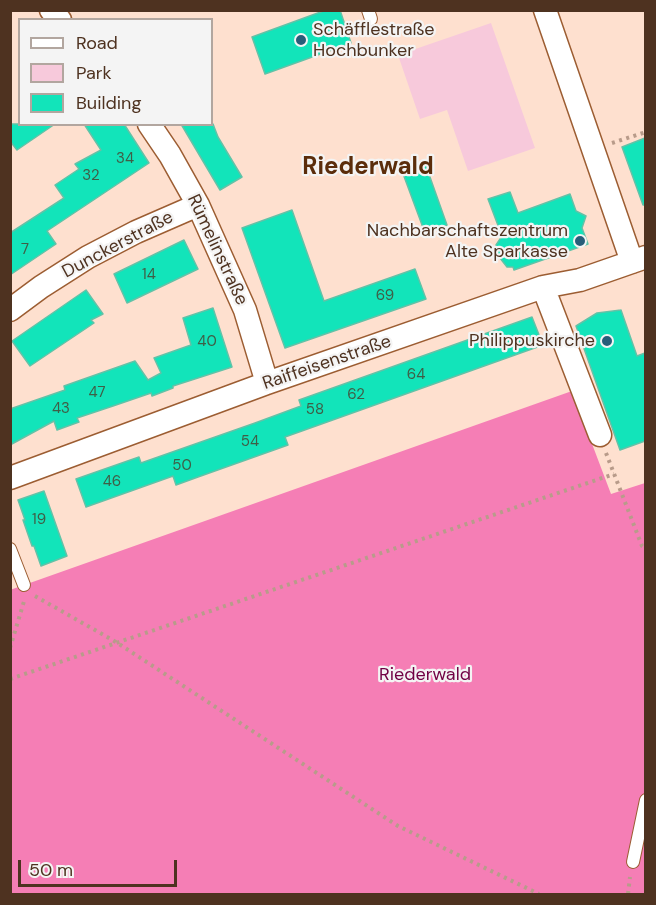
<!DOCTYPE html>
<html>
<head>
<meta charset="utf-8">
<style>
  body { margin:0 }
  #map { position:relative; width:656px; height:905px; overflow:hidden; background:#fee0cf; font-family:"DM Sans",sans-serif }
  canvas { display:block }
  .frame { position:absolute; inset:0; border:12px solid #4e3220; pointer-events:none }
  .legend { position:absolute; left:18px; top:18px; width:195px; height:108px; box-sizing:border-box; background:#f4f4f4; border:2px solid #b2a69f; margin:0; padding:8px 10px; list-style:none; font-size:18px; color:#4e3220 }
  .legend li { display:flex; align-items:center; gap:12px; height:30px }
  .legend b { width:30px; border:2px solid #b2a69f }
  .scale { position:absolute; left:18px; top:860px; width:159px; height:27px; box-sizing:border-box; border:3px solid #4e3220; border-top:0; padding-left:8px; font-size:18px; line-height:21px; white-space:nowrap; color:#4e3220; -webkit-text-stroke:4px #f4f4f4; paint-order:stroke }
</style>
</head>
<body>
<div id="map">
<canvas width="656" height="905"></canvas>
<div class="frame"></div>
<ul class="legend">
<li><b style="height:8px;background:#fff"></b>Road</li>
<li><b style="height:16px;background:#f7c9db"></b>Park</li>
<li><b style="height:16px;background:#12e4ba"></b>Building</li>
</ul>
<div class="scale">50 m</div>
</div>
<script>
const g = document.querySelector('canvas').getContext('2d');
g.lineJoin = 'round';
function fillPath(path, color) { g.fillStyle = color; g.fill(path, 'evenodd'); }
const toPath = rows => new Path2D(rows.map(r => 'M' + r).join(''));
function trace(path, color, width, dash) { g.strokeStyle = color; g.lineWidth = width; g.lineCap = dash ? 'butt' : 'round'; g.setLineDash(dash || []); g.stroke(path); }
function write(font, color, halo, rows, align = 'center') {
  g.font = font + ' "DM Sans",sans-serif'; g.lineWidth = 4.5; g.setLineDash([]); g.textBaseline = 'middle'; g.strokeStyle = halo; g.fillStyle = color; for (const [text, x, y, turn = 0] of rows) {
    g.save(); g.translate(x, y); g.rotate((+turn || 0) * Math.PI / 180); g.textAlign = isNaN(turn) ? turn : align; if (halo) g.strokeText(text, 0, 0); g.fillText(text, 0, 0); g.restore();
  }
}
const green = toPath([
  [491,23,535,148,468,171,447,110,420,119,398,55]
]);
const forest = toPath([
  [572,391,611,494,645,483,645,894,11,894,10,590]
]);
const building = toPath([
  [326,10,340,10,351,43,265,74,252,37,326,10],
  [10,124,55,124,17,150,10,141,10,124],
  [84,124,124,124,149,163,47,231,56,244,10,275,10,233,64,198,55,185,79,169,75,164,101,150,84,124],
  [181,124,213,124,218,137,242,177,220,190,181,124],
  [645,138,645,205,643,205,622,147,645,138],
  [425,163,447,225,425,233,402,171,425,163],
  [510,192,518,213,570,194,576,211,586,216,582,228,588,244,514,270,513,267,507,267,496,253,496,245,502,236,488,199,510,192],
  [292,210,324,301,415,269,426,299,285,348,242,228,292,210],
  [184,240,198,269,127,303,114,274,184,240],
  [86,290,103,314,91,320,94,323,30,366,12,341,86,290],
  [213,308,232,367,173,386,173,388,152,396,151,393,113,406,77,418,79,422,57,430,54,421,10,445,10,409,65,390,64,386,135,361,148,380,161,373,154,358,191,345,183,318,213,308],
  [621,310,637,356,645,353,645,441,620,450,576,326,597,313,621,310],
  [532,317,543,345,285,437,288,445,198,477,176,485,173,476,86,507,76,479,139,457,141,463,255,423,301,406,299,400,532,317],
  [44,491,67,556,41,566,34,546,32,546,23,520,25,520,18,500,44,491]
]);
const path = toPath([
  [612,143,646,132],
  [606,453,642,546,646,549],
  [35,596,116,642,398,826,539,894],
  [10,648,25,598],
  [10,679,614,474],
  [628,894,630,877]
]);
const service = toPath([
  [368,10,371,19],
  [10,549,24,585],
  [633,862,646,800]
]);
const minor = toPath([
  [51,10,60,20],
  [545,10,632,262],
  [149,124,170,155,198,205,245,310,267,383],
  [543,287,600,435],
  [10,310,41,287,88,257,136,232,198,205],
  [10,478,267,383,543,287,580,280,646,257]
]);
const markers = [
  [301,40,6,"#275e79"],
  [580,241,6,"#275e79"],
  [607,341,6,"#275e79"]
];
const numberNames = [
  ["34",125,159],
  ["32",91,176],
  ["7",25,250],
  ["14",149,275],
  ["69",385,296],
  ["40",207,342],
  ["64",416,375],
  ["47",97,393],
  ["62",356,395],
  ["43",61,409],
  ["58",315,410],
  ["54",250,442],
  ["50",182,466],
  ["46",112,482],
  ["19",39,520]
];
const poiNames = [
  ["Schäfflestraße",313,30,"left"],
  ["Hochbunker",313,51,"left"],
  ["Nachbarschaftszentrum",568,231],
  ["Alte Sparkasse",568,252],
  ["Philippuskirche",595,341]
];
const streetNames = [
  ["Dunckerstraße",118,245,-28],
  ["Rümelinstraße",217,250,65],
  ["Raiffeisenstraße",327,363,-19]
];
const parkNames = [
  ["Riederwald",425,675]
];
const districtNames = [
  ["Riederwald",368,168]
];
fillPath(green, '#f7c9db');
fillPath(forest, '#f57eb5');
fillPath(building, '#12e4ba');
trace(building, '#62c2a7', 1.5);
trace(service, '#9c5d32', 14);
trace(minor, '#9c5d32', 25);
trace(path, '#b89b8a', 4, [3, 4.5]);
trace(service, '#fff', 12);
trace(minor, '#fff', 22);
for (const [x, y, r, color] of markers) { const dot = new Path2D(); dot.arc(x, y, r, 0, 2 * Math.PI); g.fillStyle = color; g.fill(dot); trace(dot, '#f4f4f4', 2); }
write('15px', '#3f5e46', null, numberNames);
write('18px', '#4e3220', '#f4f4f4', poiNames, 'right');
write('18px', '#4e3220', '#f4f4f4', streetNames);
write('18px', '#700043', '#f4f4f4', parkNames);
write('bold 24px', '#5b2d0b', '#f4f4f4', districtNames);
</script>
</body>
</html>
